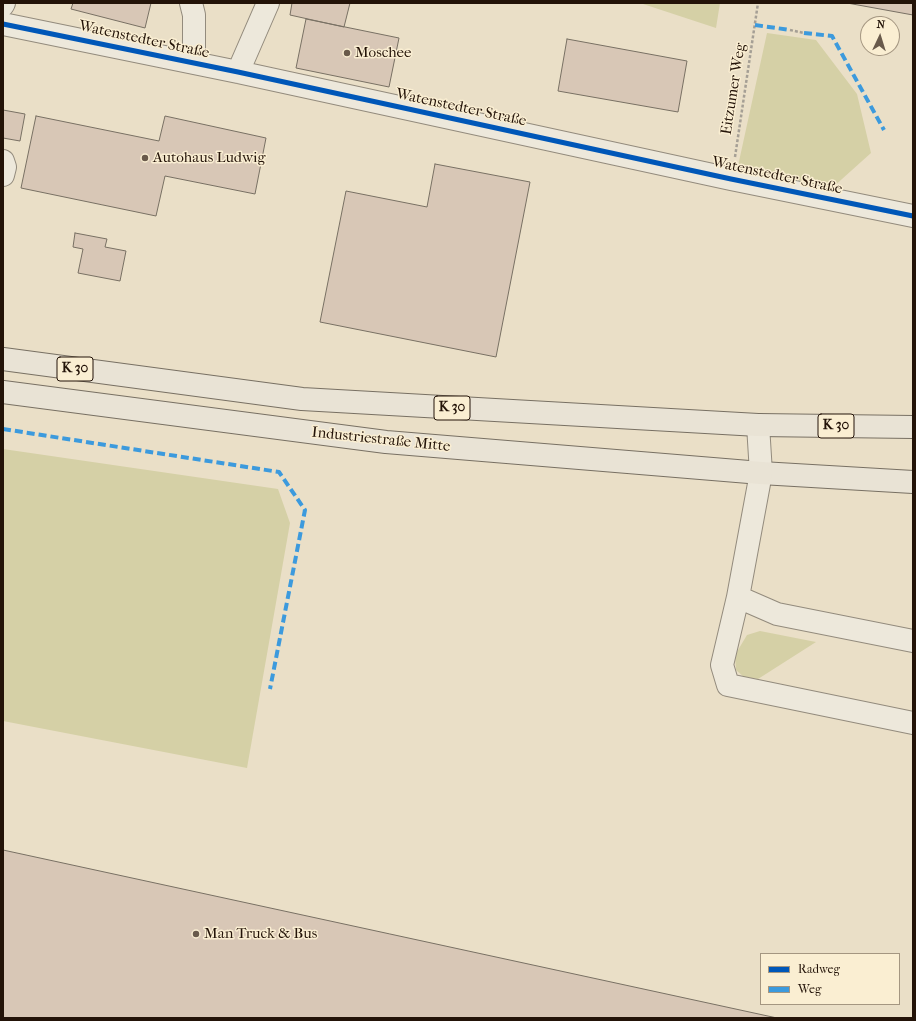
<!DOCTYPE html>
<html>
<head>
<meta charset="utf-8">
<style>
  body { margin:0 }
  #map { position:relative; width:916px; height:1021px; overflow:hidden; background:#eadfc7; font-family:"IM FELL French Canon",serif }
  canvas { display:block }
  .frame { position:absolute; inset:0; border:4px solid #231308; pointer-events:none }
  .legend { position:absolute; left:760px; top:953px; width:140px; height:52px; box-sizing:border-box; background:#faeed2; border:1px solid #a49681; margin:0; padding:5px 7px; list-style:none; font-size:12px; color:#231308 }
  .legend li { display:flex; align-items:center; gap:8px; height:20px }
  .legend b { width:20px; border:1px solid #a49681 }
  .north { position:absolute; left:860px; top:16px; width:40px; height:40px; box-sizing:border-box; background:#faeed2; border:1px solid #a49681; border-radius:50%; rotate:4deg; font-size:11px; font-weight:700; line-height:16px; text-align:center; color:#231308 }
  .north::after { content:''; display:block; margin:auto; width:14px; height:18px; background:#695a4b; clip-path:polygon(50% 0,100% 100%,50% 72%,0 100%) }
</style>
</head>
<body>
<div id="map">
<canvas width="916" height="1021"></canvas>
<div class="frame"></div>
<ul class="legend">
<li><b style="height:5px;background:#0057b8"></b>Radweg</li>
<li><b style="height:5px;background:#3c9add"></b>Weg</li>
</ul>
<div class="north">N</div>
</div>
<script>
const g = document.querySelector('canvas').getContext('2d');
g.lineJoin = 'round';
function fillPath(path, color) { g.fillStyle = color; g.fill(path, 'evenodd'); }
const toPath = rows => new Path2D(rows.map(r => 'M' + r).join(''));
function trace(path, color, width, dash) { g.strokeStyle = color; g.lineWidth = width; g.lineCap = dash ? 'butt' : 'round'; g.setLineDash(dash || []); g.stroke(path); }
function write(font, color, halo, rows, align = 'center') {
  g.font = font + ' "IM FELL French Canon",serif'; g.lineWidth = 3; g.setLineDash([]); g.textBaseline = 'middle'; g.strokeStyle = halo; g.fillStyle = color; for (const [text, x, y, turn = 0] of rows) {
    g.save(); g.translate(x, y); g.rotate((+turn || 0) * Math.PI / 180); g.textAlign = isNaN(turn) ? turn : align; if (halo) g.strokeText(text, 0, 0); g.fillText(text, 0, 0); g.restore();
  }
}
const green = toPath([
  [640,3,720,3,716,28],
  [767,33,816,40,857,94,871,153,832,188,738,166],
  [3,449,278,489,290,523,247,768,3,721],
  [760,631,816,642,758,679,744,677,736,670,735,655,747,635]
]);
const building = toPath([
  [73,3,151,3,145,28,71,9,73,3],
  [292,3,350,3,344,27,290,15,292,3],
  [847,3,913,3,913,15,847,3],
  [306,19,399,38,389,87,296,68,306,19],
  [567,39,687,61,678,112,558,91,567,39],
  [3,110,25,114,20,141,3,138,3,110],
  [36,116,159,141,165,116,266,138,255,194,165,176,156,216,21,188,36,116],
  [435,164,530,182,496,357,320,322,346,191,427,207,435,164],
  [75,233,107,239,105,247,126,251,120,281,78,273,83,249,73,247,75,233],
  [3,850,777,1018,3,1018,3,850]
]);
const path = toPath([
  [790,30,804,33],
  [735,157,758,3]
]);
const minor = toPath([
  [191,3,194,15,194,63],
  [3,5,4,3],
  [3,24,238,72,731,179,913,216],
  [238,72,268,3],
  [3,161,5,167,3,175],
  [758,425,761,473,738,597,777,614,913,641],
  [738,597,722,665,728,685,913,723]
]);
const major = toPath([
  [758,425,913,427],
  [761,473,913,482]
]);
const highway = toPath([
  [3,359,302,399,758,425],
  [3,392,386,442,761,473]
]);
const quiet = toPath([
  [755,25,790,30],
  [804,33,832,36,884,130],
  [3,429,279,472,305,510,270,689]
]);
const cycleway = toPath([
  [3,24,238,72,731,179,913,216]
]);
const markers = [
  [347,53,4,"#695a4b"],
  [145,158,4,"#695a4b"],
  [196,934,4,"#695a4b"]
];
const shields = [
  [75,369,36],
  [452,408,36],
  [836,426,36]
];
const shieldNames = [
  ["K 30",75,369],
  ["K 30",452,408],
  ["K 30",836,426]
];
const streetNames = [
  ["Watenstedter Straße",144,40,12],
  ["Eitzumer Weg",734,89,-81],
  ["Watenstedter Straße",461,108,12],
  ["Watenstedter Straße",777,176,12],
  ["Industriestraße Mitte",381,440,6]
];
const poiNames = [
  ["Moschee",355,53],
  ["Autohaus Ludwig",153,158],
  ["Man Truck & Bus",204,934]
];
fillPath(green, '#d5d0a6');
fillPath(building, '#d8c7b6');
trace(building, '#787063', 1);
trace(minor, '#938b7d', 24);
trace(major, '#787063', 24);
trace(highway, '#787063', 24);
trace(path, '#a59f95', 2.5, [3, 2]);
trace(minor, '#ede8db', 22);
trace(major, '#e9e3d5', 22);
trace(highway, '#e9e3d5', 22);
trace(quiet, '#3c9add', 4, [8, 4]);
trace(cycleway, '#0057b8', 5);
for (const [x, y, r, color] of markers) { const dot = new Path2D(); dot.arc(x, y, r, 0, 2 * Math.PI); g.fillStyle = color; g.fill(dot); trace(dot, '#faeed2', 1.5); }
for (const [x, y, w] of shields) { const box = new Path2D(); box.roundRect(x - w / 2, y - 12, w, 24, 3); g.fillStyle = '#faeed2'; g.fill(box); trace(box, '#231308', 1); }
write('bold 14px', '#231308', null, shieldNames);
write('15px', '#231308', '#faeed2', streetNames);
write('15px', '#231308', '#faeed2', poiNames, 'left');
</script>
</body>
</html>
